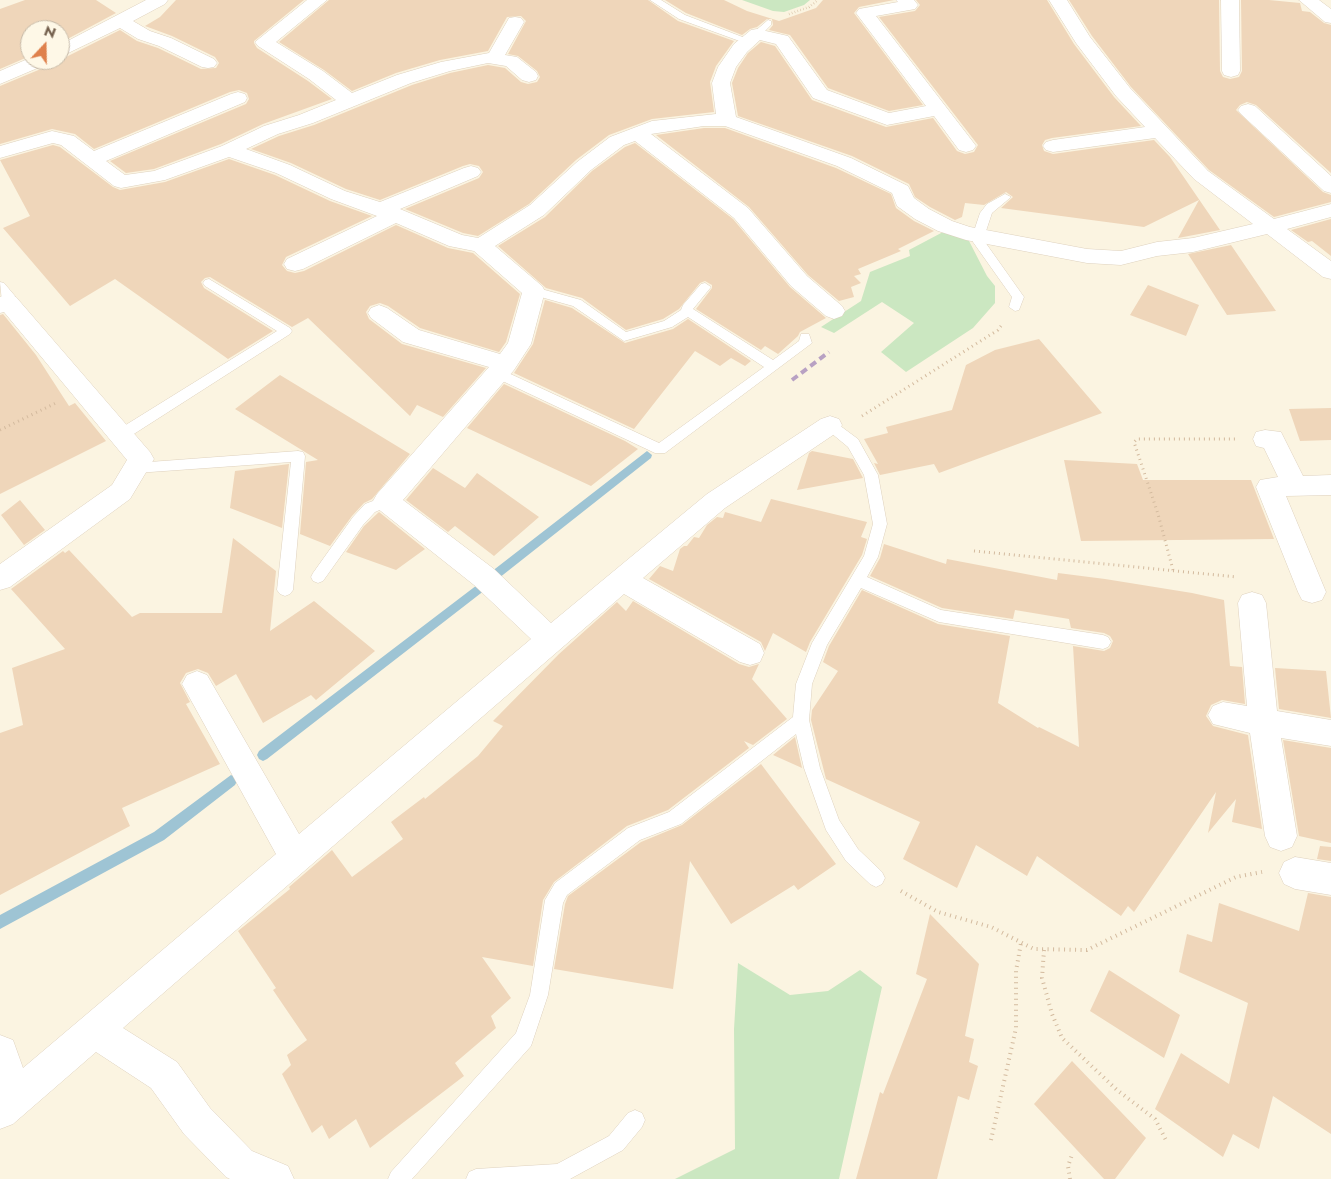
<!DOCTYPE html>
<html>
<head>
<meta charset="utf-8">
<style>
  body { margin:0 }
  #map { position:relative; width:1331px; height:1179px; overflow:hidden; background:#fbf4e1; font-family:Jost,sans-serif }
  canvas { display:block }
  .north { position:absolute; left:20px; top:20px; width:50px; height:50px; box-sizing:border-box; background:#fef8e7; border:1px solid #c6baa8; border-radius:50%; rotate:21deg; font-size:14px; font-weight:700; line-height:20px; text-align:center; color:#715d4a }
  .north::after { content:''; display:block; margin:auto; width:18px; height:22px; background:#df814c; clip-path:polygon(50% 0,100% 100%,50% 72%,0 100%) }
</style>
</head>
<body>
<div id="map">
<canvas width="1331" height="1179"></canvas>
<div class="north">N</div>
</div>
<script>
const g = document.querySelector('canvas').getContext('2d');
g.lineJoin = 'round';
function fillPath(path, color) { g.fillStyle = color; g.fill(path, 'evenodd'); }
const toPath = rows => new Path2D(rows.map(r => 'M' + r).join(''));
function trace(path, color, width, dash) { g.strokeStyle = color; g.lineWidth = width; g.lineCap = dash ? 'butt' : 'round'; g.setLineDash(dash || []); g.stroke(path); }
const green = toPath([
  [742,0,810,0,804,5,784,12,773,11],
  [943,232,968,239,987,276,995,286,995,303,973,328,906,372,881,352,914,323,882,302,834,333,821,327,861,301,870,272,910,256,909,250],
  [738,963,790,995,828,991,860,970,882,987,839,1179,675,1179,735,1149,734,1029]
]);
const stream = toPath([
  [647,451,652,455,651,458,499,578,491,578,489,575,491,572,647,451],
  [481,582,485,584,487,587,485,590,267,759,263,761,259,759,257,755,259,751,481,582],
  [231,775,235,777,237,781,235,785,164,840,0,929,0,915,154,832,231,775]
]);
const building = toPath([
  [25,0,96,0,116,13,60,43,60,30,30,30,30,56,0,69,0,9],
  [176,0,304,0,254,41,254,43,257,48,308,81,332,99,263,124,221,144,154,169,126,173,110,161,246,104,249,99,247,93,239,90,230,92,94,149,75,134,52,129,0,144,0,86,48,66,52,60,60,60,120,30,137,41,158,48,201,69,216,68,219,63,215,57,172,36,145,26,160,17],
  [329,0,648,0,678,21,734,41,716,66,710,82,714,112,652,119,609,135,576,160,529,204,478,236,463,233,405,209,479,178,483,172,479,166,470,164,463,166,380,200,346,189,291,163,251,149,279,136,314,125,412,85,450,73,488,65,505,68,521,82,528,84,537,82,540,77,537,71,518,56,508,54,526,21,521,16,507,17,488,51,440,60,396,73,352,91,324,70,279,42],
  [665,0,724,0,747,11,779,21,816,8,823,0,894,0,859,7,854,13,923,105,889,111,828,88,790,35,769,30,773,25,772,19,767,19,757,27,750,29,742,35,686,13],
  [916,0,1047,0,1074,44,1114,97,1141,126,1052,138,1045,140,1042,145,1044,151,1053,154,1154,140,1170,157,1220,230,1178,238,1199,200,1144,227,1001,208,1013,197,1006,192,984,205,965,203,962,217,955,220,930,207,915,197,909,184,852,156,738,116,732,83,738,68,748,53,761,42,775,46,812,100,886,127,933,118,957,151,965,154,974,152,978,145,879,17,915,11,920,5],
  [1069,0,1219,0,1220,71,1223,77,1230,79,1239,77,1242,71,1241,0,1269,0,1300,3,1302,11,1310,12,1324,23,1331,25,1331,173,1256,105,1247,102,1240,105,1236,110,1323,192,1331,195,1331,202,1274,217,1209,170,1131,87,1092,36],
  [704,128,725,128,836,168,891,194,896,208,914,221,934,231,898,249,901,251,858,269,861,274,854,276,861,283,851,287,854,297,839,301,808,275,749,207,656,135],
  [635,143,733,219,790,287,826,318,800,332,798,336,778,354,765,346,761,350,696,309,712,288,712,285,705,281,700,283,679,309,663,319,626,330,582,298,546,288,498,246,545,217,592,171,625,147],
  [53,145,60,147,113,187,120,190,165,182,229,159,275,175,330,201,372,216,286,257,282,265,287,271,295,273,304,271,396,225,448,248,473,253,520,294,506,342,499,352,420,328,388,306,380,303,370,306,366,312,369,319,402,344,486,368,443,417,417,405,410,416,308,318,292,327,210,277,205,278,201,282,204,288,273,331,228,359,115,279,70,306,3,228,30,216,0,160],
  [1331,219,1331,256,1312,241,1308,242,1291,230],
  [1231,245,1276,311,1227,315,1188,254],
  [1148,285,1199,305,1186,336,1130,315],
  [545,300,572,308,625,343,673,329,688,319,751,361,745,366,731,358,720,366,695,351,634,429,514,373,533,344],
  [3,314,36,355,69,406,75,403,106,441,0,494,0,315],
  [1039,339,1102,413,939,473,934,464,880,475,874,463,878,464,864,439,888,433,886,427,952,410,966,365,995,350],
  [280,375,410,454,372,499,364,503,352,516,330,546,300,534,306,462,318,460,235,409],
  [504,384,625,441,638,449,591,486,467,428],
  [1331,408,1331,440,1300,441,1289,409],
  [812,451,853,459,863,478,797,490,809,453],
  [1064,460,1137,464,1143,480,1251,480,1274,539,1081,541],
  [289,464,282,528,230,508,235,471],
  [433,468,465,488,477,473,539,517,494,556,455,526,448,532,406,500],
  [771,499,867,522,861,537,867,539,862,555,810,642,806,652,773,633,765,651,761,642,649,579,660,566,673,571,680,549,684,546,687,546,694,537,699,538,707,525,717,517,723,518,725,512,761,522],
  [20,500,45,530,24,545,1,515],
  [379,512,425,549,396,570,346,552,364,526],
  [233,538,276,571,270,631,314,601,375,651,316,700,311,695,263,723,236,674,216,686,208,673,198,669,186,673,180,683,190,702,186,704,220,764,122,808,130,826,0,895,0,733,23,725,12,668,65,649,11,589,63,551,65,553,69,550,132,617,140,613,222,613],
  [884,544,946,564,947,559,1057,580,1058,573,1105,579,1192,593,1224,600,1230,666,1242,667,1245,704,1222,700,1211,705,1206,716,1213,726,1248,735,1262,829,1232,822,1236,799,1208,833,1216,792,1134,912,1128,906,1121,916,1037,856,1027,876,976,845,957,888,903,859,920,822,826,779,811,720,812,710,838,671,823,662,829,646,862,590,938,624,1010,636,998,703,1038,728,1039,727,1079,747,1073,646,1104,651,1110,648,1113,641,1110,636,1104,633,1071,628,1069,619,1015,610,1013,619,942,608,870,576,880,558],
  [633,601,739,664,749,667,759,664,752,679,787,719,753,745,744,741,749,748,668,810,627,826,554,882,543,900,533,966,482,957,511,998,491,1016,496,1028,455,1063,464,1076,370,1148,356,1119,329,1139,322,1125,312,1133,282,1074,291,1065,287,1055,307,1040,273,990,276,988,238,931,290,889,289,887,332,850,352,877,403,839,391,822,424,797,425,799,478,756,503,726,493,721,559,654,617,602,626,611],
  [1275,668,1326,671,1331,718,1279,709],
  [795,737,802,768,773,755],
  [1283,740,1331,748,1331,843,1299,836],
  [761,764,836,864,798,890,794,885,731,924,690,861,673,989,554,969,565,904,568,896,641,842,682,825],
  [1320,846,1331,847,1331,861,1317,859],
  [1308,893,1331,897,1331,1134,1273,1096,1259,1149,1233,1134,1223,1157,1155,1109,1181,1053,1229,1084,1248,1003,1179,972,1187,934,1212,942,1219,903,1299,931],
  [930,914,979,964,965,1036,974,1039,969,1062,978,1066,969,1100,958,1096,937,1179,856,1179,880,1092,883,1094,927,979,916,974],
  [1109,970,1180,1015,1164,1058,1090,1011],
  [1072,1061,1146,1138,1115,1179,1104,1179,1034,1104]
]);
const pathFar2 = toPath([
  [789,14,809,7,818,0]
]);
const pathFar1 = toPath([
  [862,416,998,330,1001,326],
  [0,430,56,403],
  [974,551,1237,577],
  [1173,570,1158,514,1134,442,1137,439,1235,439]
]);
const path = toPath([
  [901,891,938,912,991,927,1034,949,1087,950,1236,877,1262,872],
  [1044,950,1042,978,1052,1014,1062,1038,1117,1090,1155,1119,1166,1140],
  [991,1140,1016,1028,1016,971,1021,943],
  [1070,1179,1068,1166,1072,1155]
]);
const lane = toPath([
  [650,0,661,0,685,15,753,41,751,43,745,43,679,19,650,0],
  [768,20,771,21,771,25,760,36,754,36,754,32,768,20],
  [1005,194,1011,197,992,213,985,234,985,242,1024,297,1019,310,1015,311,1009,307,1012,297,973,242,973,234,980,213,987,204,1005,194],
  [209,279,290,328,292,331,290,334,126,439,116,439,114,435,116,431,277,331,205,286,203,283,205,280,209,279],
  [0,282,4,283,15,296,12,305,8,306,2,302,0,282],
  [705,283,711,287,693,309,773,360,799,341,801,334,809,334,812,343,665,453,655,453,494,377,493,374,494,371,499,369,504,371,659,443,764,367,688,317,672,327,624,341,573,306,530,294,528,291,534,287,581,300,626,332,664,321,681,310,683,305,701,284,705,283],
  [830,420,835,422,858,439,878,475,887,524,878,557,867,577,941,610,1103,635,1108,637,1111,642,1108,647,1103,649,939,622,861,588,827,645,812,684,809,720,820,768,839,820,858,849,882,872,885,878,882,884,876,887,870,884,846,861,826,830,804,768,796,734,681,824,640,840,567,895,563,903,548,995,531,1046,412,1179,388,1179,391,1172,516,1033,530,995,545,900,555,883,628,828,669,812,793,717,796,684,812,643,864,556,873,524,864,475,848,447,825,428,823,425,825,422,830,420],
  [298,451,303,452,305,456,293,590,290,594,285,596,280,594,277,590,291,462,136,473,131,472,129,468,131,464,136,463,298,451],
  [386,496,391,497,393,501,391,505,375,512,363,525,323,581,318,583,313,581,311,577,313,573,353,517,365,504,386,496],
  [635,1110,642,1113,645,1120,642,1127,623,1150,570,1179,466,1179,469,1172,476,1169,557,1164,609,1136,628,1113,635,1110]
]);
const street = toPath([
  [146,0,168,0,165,4,133,21,150,31,171,38,214,59,217,63,214,67,208,68,202,67,159,46,138,39,120,28,60,57,60,45,146,0],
  [307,0,327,0,276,42,323,71,352,93,397,75,441,62,489,53,509,18,515,17,521,18,524,22,505,55,517,57,536,72,538,76,536,80,529,82,522,80,506,66,488,63,450,71,411,83,313,123,278,134,246,149,290,165,345,191,380,202,464,168,471,166,478,168,481,172,478,176,400,209,462,235,478,238,530,205,577,162,610,137,652,121,716,114,712,83,718,67,734,44,751,30,757,29,788,36,827,90,889,113,926,106,856,13,859,9,898,2,896,0,914,0,918,5,915,9,876,16,973,142,976,146,973,150,966,152,959,150,934,116,887,125,813,98,776,44,760,40,747,52,736,67,730,83,736,117,851,158,908,186,914,198,929,209,952,221,970,227,1087,249,1121,251,1157,242,1193,238,1253,224,1194,179,1155,138,1053,152,1046,150,1043,146,1046,142,1053,140,1145,127,1116,96,1076,43,1049,0,1067,0,1090,37,1130,88,1208,171,1274,219,1331,204,1331,217,1287,229,1331,261,1331,279,1323,277,1267,234,1193,252,1157,256,1121,265,1087,263,966,240,938,231,915,219,897,206,892,193,837,166,725,126,704,126,651,134,748,208,807,276,842,306,845,311,842,316,834,319,826,316,791,286,734,218,635,141,624,145,591,170,544,215,495,246,542,286,545,291,531,344,514,370,403,500,494,569,551,623,707,494,821,419,830,416,839,419,842,425,839,431,725,508,643,578,760,644,764,653,760,662,750,665,740,662,624,594,123,1028,177,1062,210,1108,252,1151,288,1166,294,1179,230,1179,226,1177,184,1134,151,1088,96,1052,13,1124,0,1129,0,1035,13,1040,23,1068,276,854,187,693,182,684,187,675,197,671,207,675,299,834,531,639,474,585,377,508,373,501,377,494,489,367,403,342,371,318,368,313,371,308,379,305,387,308,419,330,500,354,508,343,522,293,474,251,449,246,396,223,303,269,295,271,287,269,284,264,287,259,377,216,331,199,276,173,229,157,165,180,121,188,114,186,61,145,53,143,0,158,0,146,52,131,74,136,94,151,231,94,238,92,245,94,247,98,245,102,106,161,125,175,154,171,222,146,264,126,299,115,336,100,309,79,258,46,255,42,307,0],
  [1221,0,1239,0,1240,71,1238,75,1231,77,1224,75,1222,71,1221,0],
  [1299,0,1319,0,1331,9,1331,23,1325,22,1299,0],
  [30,58,30,60,50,60,47,64,0,84,0,71,30,58],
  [1248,104,1255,106,1331,176,1331,193,1324,191,1241,114,1238,110,1241,106,1248,104],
  [8,294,16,297,150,452,154,459,130,499,10,587,0,590,0,564,112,485,127,460,4,312,0,313,0,297,8,294],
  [1265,430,1281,432,1303,476,1331,475,1331,495,1286,496,1326,592,1322,600,1312,603,1302,600,1298,592,1256,487,1260,480,1278,477,1264,448,1256,446,1253,439,1256,432,1265,430],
  [1252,592,1262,595,1266,603,1277,711,1331,720,1331,746,1281,738,1297,836,1292,847,1281,851,1270,847,1265,836,1250,733,1213,724,1208,715,1213,706,1223,702,1247,706,1238,603,1242,595,1252,592],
  [1295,857,1331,863,1331,895,1295,889,1284,884,1279,873,1284,862,1295,857]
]);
const rail = toPath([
  [792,380,829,352]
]);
fillPath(green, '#cbe7c1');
fillPath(stream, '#9ec4d4');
fillPath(building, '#efd6ba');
trace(lane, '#ded1be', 1);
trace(street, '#ded1be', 1);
trace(pathFar2, '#d3ba9e', 2.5, [0.5, 2.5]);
trace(pathFar1, '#d3ba9e', 3, [1, 4]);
trace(path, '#d3ba9e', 4, [1, 4.5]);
fillPath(lane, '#fff');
fillPath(street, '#fff');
trace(rail, '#b8a1c3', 4, [7, 4.5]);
</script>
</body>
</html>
